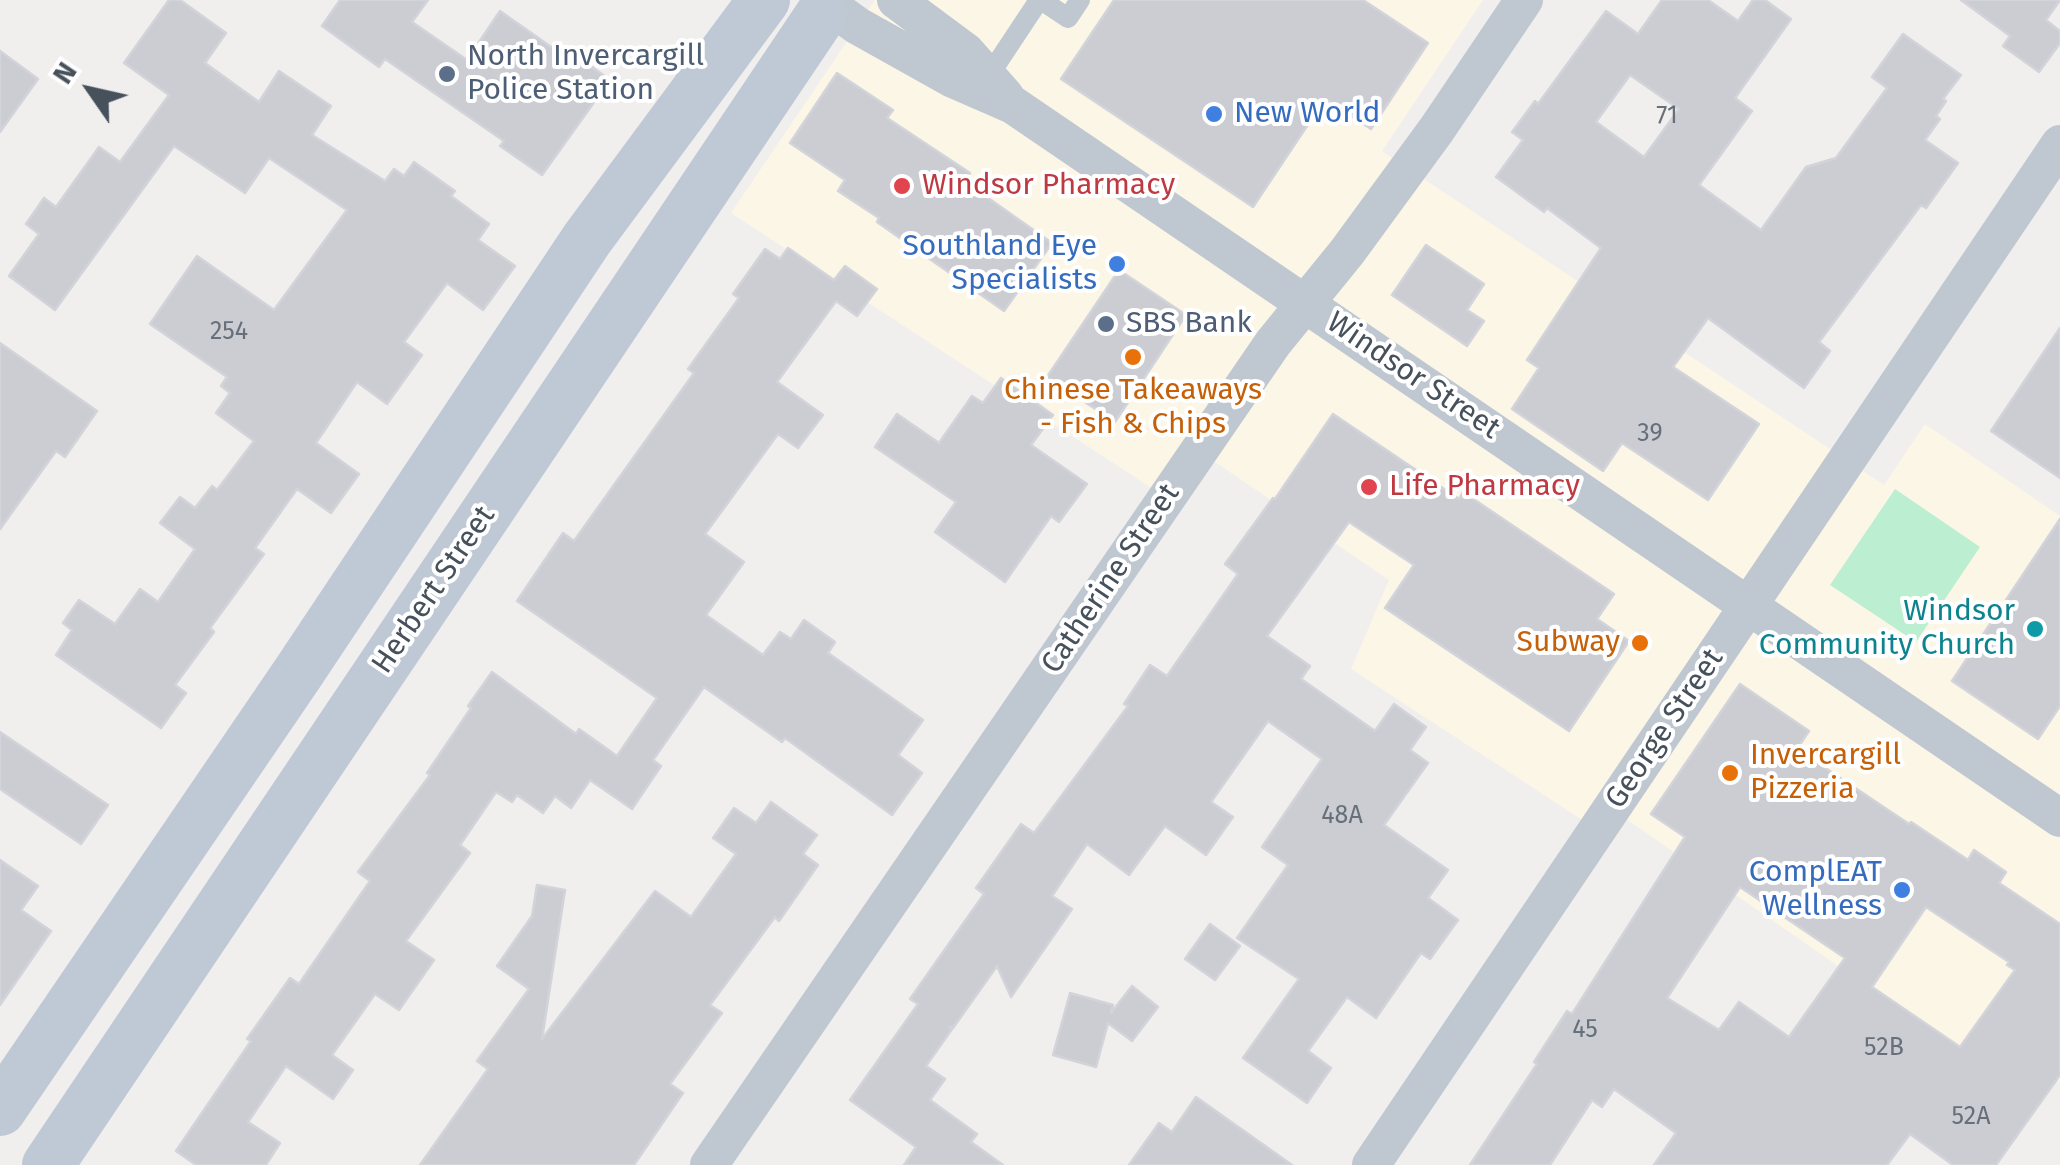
<!DOCTYPE html>
<html>
<head>
<meta charset="utf-8">
<style>
  body { margin:0 }
  #map { position:relative; width:2060px; height:1165px; overflow:hidden; background:#f1eeee; font-family:"Fira Sans",sans-serif }
  canvas { display:block }
  .north { position:absolute; left:40px; top:40px; width:100px; height:100px; -webkit-text-stroke:8px #fff; paint-order:stroke; rotate:304deg; font-size:28px; font-weight:700; line-height:40px; text-align:center; color:#46515c }
  .north::after { content:''; display:block; margin:auto; width:35px; height:45px; background:#46515c; clip-path:polygon(50% 0,100% 100%,50% 72%,0 100%) }
</style>
</head>
<body>
<div id="map">
<canvas width="2060" height="1165"></canvas>
<div class="north">N</div>
</div>
<script>
const g = document.querySelector('canvas').getContext('2d');
g.lineJoin = 'round';
function fillPath(path, color) { g.fillStyle = color; g.fill(path, 'evenodd'); }
const toPath = rows => new Path2D(rows.map(r => 'M' + r).join(''));
function trace(path, color, width, dash) { g.strokeStyle = color; g.lineWidth = width; g.lineCap = dash ? 'butt' : 'round'; g.setLineDash(dash || []); g.stroke(path); }
function write(font, color, halo, rows, align = 'center') {
  g.font = font + ' "Fira Sans",sans-serif'; g.lineWidth = 8; g.setLineDash([]); g.textBaseline = 'middle'; g.strokeStyle = halo; g.fillStyle = color; for (const [text, x, y, turn = 0] of rows) {
    g.save(); g.translate(x, y); g.rotate((+turn || 0) * Math.PI / 180); g.textAlign = isNaN(turn) ? turn : align; if (halo) g.strokeText(text, 0, 0); g.fillText(text, 0, 0); g.restore();
  }
}
const commercial = toPath([
  [875,0,1483,0,1382,151,1884,485,1925,424,2060,516,2060,1082,2054,1078,2037,1104,1606,805,1593,827,1351,669,1389,580,1184,441,1153,489,731,213]
]);
const green = toPath([
  [1895,489,1980,547,1916,642,1830,585]
]);
const building = toPath([
  [169,0,180,0,226,33,205,63,259,102,279,71,331,106,312,135,385,181,394,169,404,176,414,162,455,191,451,196,489,224,478,240,515,266,483,310,447,283,404,342,422,355,387,404,357,382,316,443,359,474,331,513,297,489,255,548,264,554,210,628,214,632,175,685,186,693,161,728,56,655,72,630,63,623,79,600,115,624,140,589,158,602,195,549,160,523,180,497,195,508,212,486,217,490,254,441,216,413,230,393,221,386,227,377,150,324,197,256,274,310,347,210,269,158,245,193,174,146,55,310,9,276,39,234,26,224,44,198,56,207,99,147,120,162,169,95,124,63,169,0],
  [340,0,428,0,412,22,467,60,500,11,564,56,569,50,610,80,542,175,500,146,504,141,385,59,379,67,322,26,340,0],
  [1114,0,1363,0,1428,43,1371,129,1325,99,1253,207,1061,79,1114,0],
  [1662,0,1708,0,1738,21,1753,0,1765,0,1791,19,1735,98,1752,111,1699,185,1761,230,1806,167,1836,158,1887,88,1872,77,1903,34,1961,75,1943,99,1946,101,1936,116,1940,119,1925,140,1958,163,1926,208,1921,205,1819,342,1830,351,1804,388,1708,318,1673,367,1759,424,1708,500,1622,443,1603,471,1512,409,1539,368,1527,360,1601,248,1547,208,1544,212,1496,177,1523,140,1512,132,1535,101,1538,104,1606,11,1638,34,1662,0],
  [1630,75,1679,109,1644,157,1596,122,1630,75],
  [1961,0,2060,0,2046,20,2060,31,2060,43,2039,72,2003,46,2010,36,1961,0],
  [0,51,38,79,0,132,0,51],
  [837,73,893,110,887,118,970,173,964,181,1052,243,1004,311,877,222,879,218,838,191,845,180,790,143,837,73],
  [1426,245,1484,284,1467,310,1484,321,1467,346,1392,295,1426,245],
  [788,248,834,280,845,266,877,289,857,316,836,301,777,382,823,415,798,448,778,434,705,534,744,562,706,615,763,655,780,632,791,639,804,620,835,642,828,653,923,720,898,755,922,773,892,815,785,738,782,742,704,687,653,760,661,766,632,809,590,780,571,808,555,796,543,813,517,795,512,802,496,792,460,845,470,853,406,941,434,960,399,1010,375,994,332,1055,353,1070,333,1099,286,1066,248,1122,280,1143,266,1165,196,1165,176,1151,251,1041,247,1039,290,978,299,984,370,881,358,872,430,775,427,773,471,708,468,706,492,672,576,734,579,729,617,756,657,698,517,601,563,533,574,541,694,373,688,369,739,298,733,294,765,249,780,259,788,248],
  [1119,270,1186,315,1115,422,1047,377,1119,270],
  [2060,328,2060,478,1991,431,2060,328],
  [0,343,97,411,65,457,56,451,0,529,0,343],
  [1001,378,1053,415,1031,445,1087,484,1059,522,1051,516,1005,582,935,532,956,502,875,447,897,414,939,443,972,396,983,403,1001,378],
  [1333,414,1459,499,1463,492,1614,594,1597,619,1629,641,1569,731,1385,608,1414,565,1349,522,1267,636,1310,666,1301,679,1375,731,1394,704,1426,727,1410,750,1428,763,1384,825,1448,870,1428,898,1458,920,1430,959,1421,953,1376,1018,1347,997,1308,1051,1331,1068,1307,1103,1243,1058,1299,979,1237,938,1288,865,1262,847,1322,759,1268,721,1211,802,1233,817,1206,855,1165,826,1129,875,1087,844,1052,896,1072,909,1011,997,997,966,953,1028,949,1027,952,1029,926,1066,945,1079,930,1100,977,1134,971,1142,1003,1165,904,1165,916,1147,850,1100,918,1004,910,999,984,894,976,888,1021,824,1034,833,1128,706,1124,704,1150,665,1167,676,1238,574,1225,564,1273,498,1275,499,1333,414],
  [2060,519,2060,706,2038,739,1952,681,2060,519],
  [1740,684,1809,731,1797,749,1909,824,1911,822,1968,860,1974,850,2006,872,1999,883,2060,924,2060,1075,1996,1165,1953,1165,1910,1134,1887,1165,1654,1165,1676,1133,1614,1089,1602,1107,1592,1100,1550,1165,1470,1165,1537,1064,1534,1062,1567,1011,1572,1014,1685,837,1651,814,1740,684],
  [1740,887,1845,958,1789,1037,1739,1002,1719,1030,1667,998,1740,887],
  [1926,907,2009,962,2007,965,2015,970,1960,1047,1872,987,1926,907],
  [0,732,108,805,81,844,0,789,0,732],
  [771,802,817,835,803,854,818,865,779,921,775,917,710,1005,722,1013,670,1084,683,1093,634,1165,420,1165,488,1069,477,1061,529,989,497,966,532,916,537,885,565,890,542,1039,655,891,691,917,736,854,713,838,734,808,756,823,771,802],
  [0,860,38,886,21,910,51,931,0,1005,0,860],
  [1210,924,1240,946,1215,980,1185,959,1210,924],
  [1132,986,1158,1007,1132,1041,1108,1023,1096,1067,1053,1055,1070,993,1113,1005,1111,1013,1132,986],
  [1196,1097,1292,1165,1129,1165,1159,1123,1172,1132,1196,1097]
]);
const lane = toPath([
  [1041,0,1068,18,1080,0],
  [988,77,1039,0]
]);
const street = toPath([
  [896,0,966,52,1005,96],
  [834,9,858,26,951,78,1013,105,2060,818],
  [709,1165,1273,343,1347,252,1437,129,1524,0],
  [1371,1165,2060,144]
]);
const secondary = toPath([
  [0,1110,298,673,587,239,764,0],
  [48,1165,821,15]
]);
const markers = [
  [447,74,10,"#5c6f8a"],
  [1214,114,10,"#3f7fe0"],
  [902,186,10,"#e0444e"],
  [1117,264,10,"#3f7fe0"],
  [1106,324,10,"#5c6f8a"],
  [1133,357,10,"#e8710a"],
  [1369,487,10,"#e0444e"],
  [2035,629,10,"#0f9aa8"],
  [1640,643,10,"#e8710a"],
  [1730,773,10,"#e8710a"],
  [1902,890,10,"#3f7fe0"]
];
const numberNames = [
  ["71",1667,116],
  ["254",229,332],
  ["39",1650,434],
  ["48A",1342,816],
  ["45",1585,1030],
  ["52B",1884,1048],
  ["52A",1971,1117]
];
const serviceNames = [
  ["North Invercargill",467,57],
  ["Police Station",467,91],
  ["SBS Bank",1126,324]
];
const shopNames = [
  ["New World",1234,114,"left"],
  ["Southland Eye",1097,247],
  ["Specialists",1097,281],
  ["ComplEAT",1882,873],
  ["Wellness",1882,907]
];
const healthNames = [
  ["Windsor Pharmacy",922,186],
  ["Life Pharmacy",1389,487]
];
const streetNames = [
  ["Windsor Street",1413,376,34],
  ["Catherine Street",1111,579,-56],
  ["Herbert Street",434,590,-56],
  ["George Street",1665,729,-56]
];
const foodNames = [
  ["Chinese Takeaways",1133,391],
  ["- Fish & Chips",1133,425],
  ["Subway",1620,643,"right"],
  ["Invercargill",1750,756,"left"],
  ["Pizzeria",1750,790,"left"]
];
const cultureNames = [
  ["Windsor",2015,612],
  ["Community Church",2015,646]
];
fillPath(commercial, '#fcf6e7');
fillPath(green, '#bcefd1');
fillPath(building, '#cbcdd3');
trace(building, '#d2d4da', 2.5);
trace(lane, '#bfc8d1', 20);
trace(street, '#bfc8d1', 38);
trace(secondary, '#bfc9d5', 52);
for (const [x, y, r, color] of markers) { const dot = new Path2D(); dot.arc(x, y, r, 0, 2 * Math.PI); g.fillStyle = color; g.fill(dot); trace(dot, '#fff', 4); }
write('25px', '#67707a', null, numberNames);
write('30px', '#4e5e75', '#fff', serviceNames, 'left');
write('30px', '#366cbe', '#fff', shopNames, 'right');
write('30px', '#be3a42', '#fff', healthNames, 'left');
write('30px', '#46515c', '#fff', streetNames);
write('30px', '#c56008', '#fff', foodNames);
write('30px', '#0d838f', '#fff', cultureNames, 'right');
</script>
</body>
</html>
